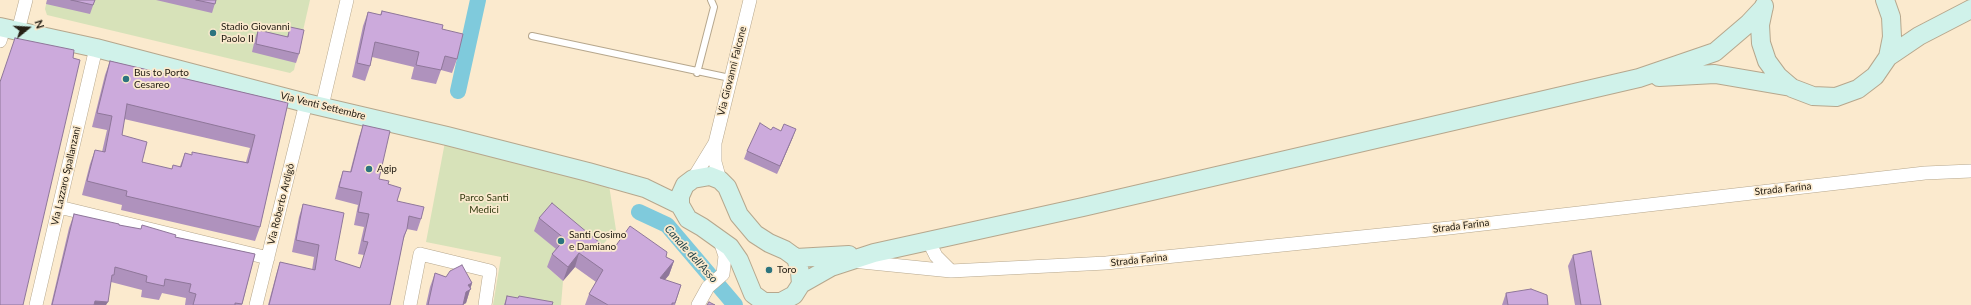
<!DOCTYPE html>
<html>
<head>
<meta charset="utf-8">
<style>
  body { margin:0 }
  #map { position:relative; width:1971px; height:305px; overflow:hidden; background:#fbeace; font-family:Lato,sans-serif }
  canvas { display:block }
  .north { position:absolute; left:8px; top:8px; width:40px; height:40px; -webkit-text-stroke:3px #fbeace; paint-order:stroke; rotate:72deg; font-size:11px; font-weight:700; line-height:16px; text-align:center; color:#262016 }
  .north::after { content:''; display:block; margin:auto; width:14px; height:18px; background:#262016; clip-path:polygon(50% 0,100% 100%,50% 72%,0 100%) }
</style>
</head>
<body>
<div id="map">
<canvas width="1971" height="305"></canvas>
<div class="north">N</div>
</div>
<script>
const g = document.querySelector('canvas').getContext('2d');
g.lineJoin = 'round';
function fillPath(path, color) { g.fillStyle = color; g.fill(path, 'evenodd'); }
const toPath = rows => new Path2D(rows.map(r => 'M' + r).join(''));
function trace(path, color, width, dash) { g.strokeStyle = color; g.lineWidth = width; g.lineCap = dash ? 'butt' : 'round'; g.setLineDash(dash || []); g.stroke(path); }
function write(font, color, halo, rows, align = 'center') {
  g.font = font + ' Lato,sans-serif'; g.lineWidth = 3.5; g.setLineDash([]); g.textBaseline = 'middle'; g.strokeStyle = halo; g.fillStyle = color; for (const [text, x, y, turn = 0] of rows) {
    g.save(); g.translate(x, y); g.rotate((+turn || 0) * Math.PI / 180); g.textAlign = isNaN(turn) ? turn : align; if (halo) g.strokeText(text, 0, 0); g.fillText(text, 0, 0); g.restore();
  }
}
const green = toPath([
  [47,0,310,0,294,70,290,73,47,15,45,9],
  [445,142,609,185,616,230,595,253,535,231,560,252,547,267,563,281,561,305,493,305,501,257,426,242]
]);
const canal = toPath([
  [458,91,478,0],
  [639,212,667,225,735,305]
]);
const lane = toPath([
  [532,36,730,78],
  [697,73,714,7,711,0]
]);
const street = toPath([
  [18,31,26,0],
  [0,41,4,28],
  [322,106,347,0],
  [693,179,715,143],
  [720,180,715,162,715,143,750,0],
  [59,207,268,258],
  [929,242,936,256,951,271],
  [852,261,951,271,1106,263,1449,228,1925,173,1971,171],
  [36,305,96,48],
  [256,305,306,103],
  [410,305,420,254,490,271,485,305],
  [698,305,708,287,723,274,725,256,719,238]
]);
const secondary = toPath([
  [1764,6,1760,25,1761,43,1767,61,1778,76,1792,88,1813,96,1836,97,1858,89,1875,76,1888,57,1892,37,1891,17,1885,0],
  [0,27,96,48,306,103,447,136,588,172,645,188,680,205],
  [1888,57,1919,36,1971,9],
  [1659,77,1715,74,1791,87],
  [710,176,720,180,727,187,739,215,755,234,769,243,785,250,796,258,800,272,801,284,794,295,781,302,764,302,753,294,739,260,730,247,702,227,688,219,680,205,680,196,685,185,693,179,710,176],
  [796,258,849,255],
  [801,284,831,267,874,253,1083,207,1639,78,1715,52,1749,23,1764,7]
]);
const wall = toPath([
  [47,0,95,0,90,14,46,4],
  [156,0,216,0,212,13],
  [382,11,442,29,457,59,452,73,441,70,436,84,411,79,414,67,372,57,370,66,365,81,352,77,363,26,368,12,380,15],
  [290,27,299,54,296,63,252,52,255,39,258,30,287,37],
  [110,61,288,103,260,227,255,241,121,210,122,205,82,195,90,164,95,150,102,152,107,130,92,127,105,75],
  [124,119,250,148,246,162,191,155,185,153,180,166,171,169,142,162,122,135],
  [363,125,379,179,388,184,397,201,421,219,417,231,407,229,403,241,390,305,268,305,276,275,280,262,312,270,314,257,292,252,299,217,303,204,335,260,360,268,364,255,358,254,364,227,354,225,358,205,335,199,339,183,343,171,350,172,359,137],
  [771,130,793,137,777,174,744,159,747,151],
  [74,214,119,225,255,254,242,305,185,305,186,298,162,293,159,300,141,297,142,290,111,282,106,305,51,305,69,228],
  [539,218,600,243,612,251,666,257,674,261,669,275,665,280,681,285,675,305,585,305,589,294,596,282,575,267,563,281,547,267,552,254,556,249,534,231],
  [1573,255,1601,305,1575,305,1568,266],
  [435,273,446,277,472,283,466,303,463,305,426,305,430,287],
  [1506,293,1548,305,1502,305],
  [507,296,552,305,504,305]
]);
const shadedWall = toPath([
  [796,129,793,137,777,174,780,166],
  [579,253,575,267,563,281,568,267],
  [674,261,669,275,655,291,660,278],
  [472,283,466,303,462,305,468,285],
  [95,301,108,302,106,305,94,305]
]);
const building = toPath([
  [71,0,95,0,93,5,71,0],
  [196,0,216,0,215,4,196,0],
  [382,11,443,25,442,29,463,34,457,59,445,56,441,70,416,65,419,52,375,42,370,66,357,63,368,12,381,15,382,11],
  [290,27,304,30,299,54,256,44,258,30,288,37,290,27],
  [15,38,74,50,73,58,80,60,23,305,0,305,0,82,15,38],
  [110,61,288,103,260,227,126,196,127,191,87,181,95,150,105,152,112,116,97,113,110,61],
  [127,104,255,135,248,163,192,152,192,155,185,153,181,167,173,165,172,169,142,162,147,142,122,135,127,104],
  [760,123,771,130,773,127,781,131,784,124,796,129,780,166,747,151,760,123],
  [363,125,390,131,379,179,389,181,388,184,401,188,397,201,424,207,421,219,409,216,407,229,404,236,390,305,269,305,280,262,315,270,319,245,296,240,303,204,344,213,335,260,360,268,368,242,363,241,369,214,358,212,362,192,339,187,343,171,351,172,363,125],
  [552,203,600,243,612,251,630,226,667,252,666,257,674,261,660,278,681,285,675,303,672,303,672,305,608,305,589,294,603,270,579,253,568,267,552,254,565,239,539,218,552,203],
  [74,214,119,224,119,225,141,229,142,225,176,235,175,237,255,254,242,304,235,303,235,305,193,305,196,294,189,292,191,284,165,279,164,286,146,282,147,276,115,267,114,275,112,275,108,302,95,301,94,305,52,305,74,214],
  [1591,251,1601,305,1581,305,1573,255,1591,251],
  [462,265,472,283,468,285,471,289,466,292,463,305,428,305,435,273,446,277,450,271,462,265],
  [1531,289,1547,295,1548,305,1508,305,1506,293,1531,289],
  [507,296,518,298,519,296,553,302,552,305,505,305,507,296],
  [709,302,715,305,707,305,709,302]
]);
const markers = [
  [213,33,4,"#2c747e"],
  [126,79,4,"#2c747e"],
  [369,169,4,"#2c747e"],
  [561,241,4,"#2c747e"],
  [769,270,4,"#2c747e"]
];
const poiNames = [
  ["Stadio Giovanni",221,27],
  ["Paolo II",221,39],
  ["Bus to Porto",134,73],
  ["Cesareo",134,85],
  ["Agip",377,169],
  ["Santi Cosimo",569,235],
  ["e Damiano",569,247],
  ["Toro",777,270]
];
const streetNames = [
  ["Via Giovanni Falcone",732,71,-76],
  ["Via Venti Settembre",323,106,14],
  ["Via Lazzaro Spallanzani",66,176,-77],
  ["Strada Farina",1783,189,-6],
  ["Via Roberto Ardigò",281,204,-76],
  ["Strada Farina",1461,226,-7],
  ["Strada Farina",1139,260,-6]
];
const parkNames = [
  ["Parco Santi",484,198],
  ["Medici",484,210]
];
const waterNames = [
  ["Canale dell'Asso",691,254,48]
];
fillPath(green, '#d7e2b9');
trace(canal, '#7fcadc', 16);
trace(lane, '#b6a78d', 8);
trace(street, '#b6a78d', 14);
trace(secondary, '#b6a78d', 20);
trace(lane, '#fff', 6);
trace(street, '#fff', 13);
trace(secondary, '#d0f2ea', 18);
fillPath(wall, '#af92bd');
fillPath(shadedWall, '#8f779a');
fillPath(building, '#ccaadc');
trace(building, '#8f779a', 1);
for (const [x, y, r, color] of markers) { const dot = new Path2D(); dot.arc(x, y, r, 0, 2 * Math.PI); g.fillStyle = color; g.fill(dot); trace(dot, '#fbeace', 1.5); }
write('10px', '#262016', '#fbeace', poiNames, 'left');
write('10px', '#262016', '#fbeace', streetNames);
write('10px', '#323b10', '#fbeace', parkNames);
write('italic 11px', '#173b43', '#fbeace', waterNames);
</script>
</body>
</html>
